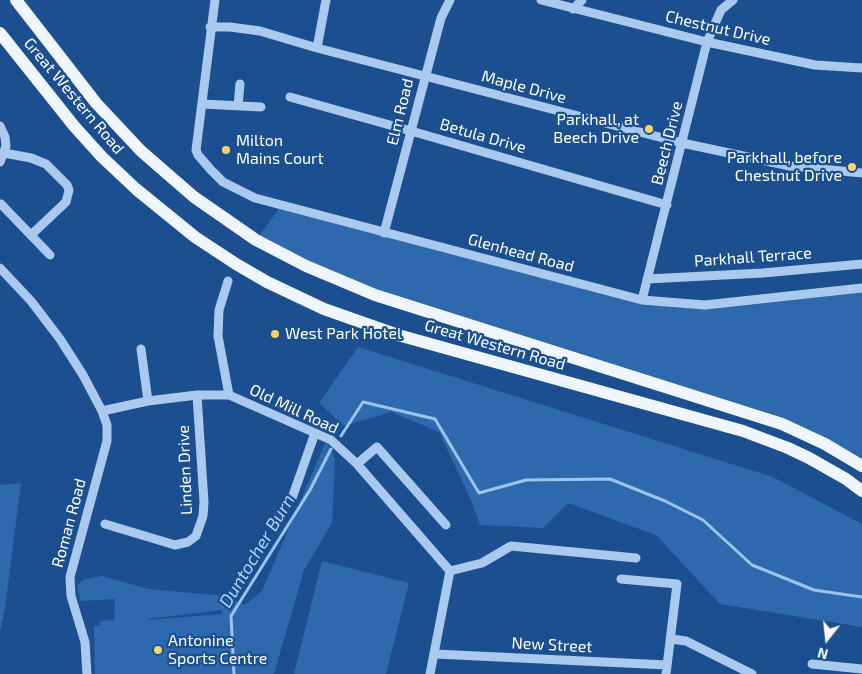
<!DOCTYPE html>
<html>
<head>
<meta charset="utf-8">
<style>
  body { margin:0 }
  #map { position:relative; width:862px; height:674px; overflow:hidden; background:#1b4f8f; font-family:"Exo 2",sans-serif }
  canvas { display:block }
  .north { position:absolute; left:802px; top:614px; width:50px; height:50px; -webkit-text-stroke:4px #1b4f8f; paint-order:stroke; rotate:196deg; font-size:14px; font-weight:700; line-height:20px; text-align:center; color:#fff }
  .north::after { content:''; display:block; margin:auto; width:18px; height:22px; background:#fff; clip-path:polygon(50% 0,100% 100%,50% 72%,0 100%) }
</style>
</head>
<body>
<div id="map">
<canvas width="862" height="674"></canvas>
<div class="north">N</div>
</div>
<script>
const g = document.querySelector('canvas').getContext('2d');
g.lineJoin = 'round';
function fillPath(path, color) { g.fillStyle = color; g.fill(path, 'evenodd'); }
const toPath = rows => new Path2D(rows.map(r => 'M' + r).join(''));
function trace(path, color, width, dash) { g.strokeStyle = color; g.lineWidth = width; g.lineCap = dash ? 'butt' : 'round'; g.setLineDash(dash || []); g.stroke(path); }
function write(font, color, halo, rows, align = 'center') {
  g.font = font + ' "Exo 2",sans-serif'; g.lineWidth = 4.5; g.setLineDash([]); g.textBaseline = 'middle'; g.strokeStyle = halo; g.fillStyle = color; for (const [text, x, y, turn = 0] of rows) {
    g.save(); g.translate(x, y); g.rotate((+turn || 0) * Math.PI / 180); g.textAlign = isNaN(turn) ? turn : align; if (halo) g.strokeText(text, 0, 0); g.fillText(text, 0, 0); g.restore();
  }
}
const green = toPath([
  [282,205,642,300,705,305,862,288,862,466,825,444,375,295,256,240],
  [358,347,773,477,862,524,862,627,720,604,656,535,568,503,543,528,480,525,471,500,439,432,391,412,344,426,319,403],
  [326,441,335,459,332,523,304,570,274,674,95,674,94,626,100,625,100,621,114,620,115,599,81,601,77,586,83,580,102,576,148,589,226,596,245,605,262,591],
  [222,610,222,614,147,620,147,619],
  [21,483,5,608,0,631,0,485],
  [322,561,409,583,386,674,294,674]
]);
const stream = toPath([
  [341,436,363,402,435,419,479,493,526,480,610,479,665,501,703,520,752,565,814,590,862,597],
  [234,674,231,616,310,490,331,449]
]);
const minor = toPath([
  [215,0,196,150,198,155,211,170,223,182,255,198,642,300,705,305,862,288],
  [541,0,707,42,815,65,862,68],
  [573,9,582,0],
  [210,27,230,27,260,31,317,48,682,143,790,166,862,173],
  [317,48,326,0],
  [290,97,411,131,667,205],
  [202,104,261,107],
  [238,106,240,84],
  [0,126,5,137,6,146,0,162],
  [4,153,31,158,46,164,67,185,69,190,66,202,31,235],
  [1,204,50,255],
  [384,233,441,18,450,0],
  [0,268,31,301,60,339,83,375,102,411,107,425,107,441,70,577,71,596,85,642,87,674],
  [647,279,763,273,862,264],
  [228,281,219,310,218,336,229,395],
  [642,300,707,42,721,10,733,0],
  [141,349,148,401],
  [102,411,148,401,197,395,229,395,331,440,357,464,450,571],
  [357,464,377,447,446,525],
  [292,498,315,433],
  [105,524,175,545,188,542,196,536,203,516,204,502,197,395],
  [450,571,482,563,511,546,636,558],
  [621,579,677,584,666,674],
  [671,639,686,641,752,674],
  [435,654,667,665],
  [812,664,862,669],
  [430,674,450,571]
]);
const major = toPath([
  [16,0,96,103,141,151,194,197,256,240,306,266,375,295,782,424,825,444,862,466],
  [0,33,74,126,102,157,136,189,195,237,236,264,267,282,324,309,398,335,743,431,788,448,809,458,846,479,862,491]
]);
const markers = [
  [649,129,5,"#ffd166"],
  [226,150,5,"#ffd166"],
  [852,167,5,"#ffd166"],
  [275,334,5,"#ffd166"],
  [158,650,5,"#ffd166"]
];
const streetNames = [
  ["Chestnut Drive",718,28,13],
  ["Maple Drive",524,87,15],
  ["Great Western Road",74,96,50],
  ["Elm Road",400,112,-76],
  ["Betula Drive",483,136,16],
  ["Beech Drive",667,143,-76],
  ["Glenhead Road",521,253,15],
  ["Parkhall Terrace",753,257,-4],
  ["Great Western Road",495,345,16],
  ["Old Mill Road",294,409,25],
  ["Linden Drive",185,470,-92],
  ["Roman Road",69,523,-75],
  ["New Street",552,645,3]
];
const poiNames = [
  ["Parkhall, at",639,120,"right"],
  ["Beech Drive",639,138,"right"],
  ["Milton",236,141],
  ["Mains Court",236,159],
  ["Parkhall, before",842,158,"right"],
  ["Chestnut Drive",842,176,"right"],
  ["West Park Hotel",285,334],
  ["Antonine",168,641],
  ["Sports Centre",168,659]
];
const waterNames = [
  ["Duntocher Burn",257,551,-59]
];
fillPath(green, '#2e69ad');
trace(stream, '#9cc4f0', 3);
trace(minor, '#a9c9ee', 9);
trace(major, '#f0f6ff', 12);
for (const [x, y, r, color] of markers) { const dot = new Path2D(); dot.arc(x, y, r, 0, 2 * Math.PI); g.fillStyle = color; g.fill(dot); trace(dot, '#1b4f8f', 2); }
write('16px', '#fff', '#1b4f8f', streetNames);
write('16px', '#fff', '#1b4f8f', poiNames, 'left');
write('italic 18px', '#b5d3f5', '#1b4f8f', waterNames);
</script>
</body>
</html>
